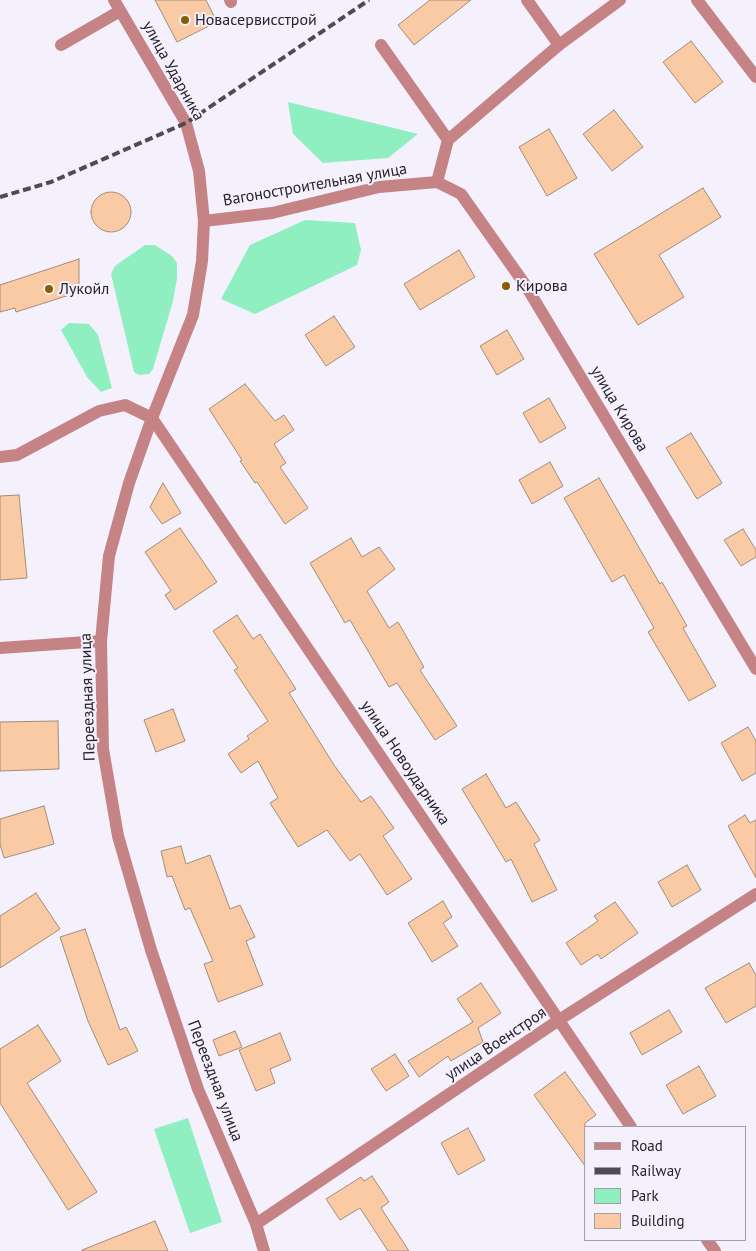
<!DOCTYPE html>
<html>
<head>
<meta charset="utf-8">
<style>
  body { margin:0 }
  #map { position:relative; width:756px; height:1251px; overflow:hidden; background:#f4f1fc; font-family:"PT Sans",sans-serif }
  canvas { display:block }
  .legend { position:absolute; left:584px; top:1126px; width:162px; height:115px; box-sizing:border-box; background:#f4f1fc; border:1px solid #a29fa9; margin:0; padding:6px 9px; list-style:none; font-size:15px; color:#26232d }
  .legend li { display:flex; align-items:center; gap:10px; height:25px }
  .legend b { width:25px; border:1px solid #a29fa9 }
</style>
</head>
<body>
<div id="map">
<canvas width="756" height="1251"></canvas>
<ul class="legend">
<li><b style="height:6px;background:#c68386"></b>Road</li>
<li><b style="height:6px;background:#4e4b55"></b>Railway</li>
<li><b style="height:14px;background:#90efc1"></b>Park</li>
<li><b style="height:14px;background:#f9caa3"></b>Building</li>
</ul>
</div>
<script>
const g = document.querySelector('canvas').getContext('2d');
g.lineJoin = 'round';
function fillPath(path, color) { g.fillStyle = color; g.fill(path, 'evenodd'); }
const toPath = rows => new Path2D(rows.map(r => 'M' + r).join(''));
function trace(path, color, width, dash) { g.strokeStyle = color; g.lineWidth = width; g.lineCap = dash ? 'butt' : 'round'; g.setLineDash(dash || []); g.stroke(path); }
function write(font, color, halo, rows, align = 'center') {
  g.font = font + ' "PT Sans",sans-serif'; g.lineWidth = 4; g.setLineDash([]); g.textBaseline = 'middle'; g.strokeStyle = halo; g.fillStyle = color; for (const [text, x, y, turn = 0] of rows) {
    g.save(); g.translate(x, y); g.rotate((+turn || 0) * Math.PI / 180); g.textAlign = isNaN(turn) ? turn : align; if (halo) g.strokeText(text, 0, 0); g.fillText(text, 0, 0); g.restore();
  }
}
const green = toPath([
  [288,102,418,134,388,158,323,163,293,134],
  [305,220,355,223,361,250,357,265,255,314,221,299,250,245],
  [145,245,155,245,172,256,177,263,177,278,173,301,153,369,149,374,139,375,134,372,111,274,115,266],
  [69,323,89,324,98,335,112,388,101,392,87,377,61,330],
  [188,1118,222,1222,190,1233,154,1129]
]);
const building = toPath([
  [155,0,206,0,217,22,177,42,155,0],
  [430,0,471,0,414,45,398,25,430,0],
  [691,41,723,82,695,103,663,62,691,41],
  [614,110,643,147,612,171,583,134,614,110],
  [549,129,577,178,547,196,519,147,549,129],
  [703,188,721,217,659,255,684,297,638,325,594,254,703,188],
  '91 212a20 20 0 1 1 40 0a20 20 0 1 1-40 0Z',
  [459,250,475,277,420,310,404,284,459,250],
  [79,259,79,292,16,312,15,308,0,312,0,285,79,259],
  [334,316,355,347,326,366,305,335,334,316],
  [507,330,524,359,497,375,480,346,507,330],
  [245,384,275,421,284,415,294,430,274,444,286,463,280,467,308,508,285,524,257,482,255,483,240,461,242,460,209,409,245,384],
  [549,398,566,428,540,443,523,413,549,398],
  [691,433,722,483,697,499,666,448,691,433],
  [550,462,563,486,532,504,519,480,550,462],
  [599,478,660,584,662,582,687,626,683,628,716,686,689,701,648,632,654,628,624,575,612,582,564,498,599,478],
  [163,483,181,513,162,524,150,507,163,483],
  [19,495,27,578,0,580,0,496,19,495],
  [180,528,217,582,175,610,165,595,171,591,145,552,180,528],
  [743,529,756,550,756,557,741,566,724,540,743,529],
  [351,538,362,557,379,547,395,569,367,591,389,628,398,622,424,667,420,670,457,726,435,740,397,683,389,687,350,620,345,623,310,563,351,538],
  [237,615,253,639,260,634,296,689,289,693,334,765,361,802,371,796,394,828,383,836,412,879,387,895,360,854,350,861,327,830,298,847,270,803,278,798,258,761,241,773,228,754,249,739,247,736,268,721,234,670,238,668,213,631,237,615],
  [173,709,185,741,156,752,144,720,173,709],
  [58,721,59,769,0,771,0,722,58,721],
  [748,727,756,741,756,773,742,781,721,743,748,727],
  [486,774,506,808,516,802,540,840,534,844,557,890,532,902,511,859,506,862,462,789,486,774],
  [44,806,54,844,4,858,0,844,0,819,44,806],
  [745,815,750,823,756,820,756,878,728,826,745,815],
  [181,846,186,864,210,855,230,909,240,905,255,937,246,941,263,985,218,1002,204,964,213,961,190,908,185,910,172,876,167,877,161,851,181,846],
  [687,865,701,890,672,907,658,882,687,865],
  [36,893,60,929,0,968,0,916,36,893],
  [443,901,452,917,443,923,458,946,432,962,408,923,443,901],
  [615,902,638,933,601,959,598,954,581,965,566,943,598,921,594,916,615,902],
  [85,929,120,1030,126,1027,138,1051,108,1065,88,1021,60,937,85,929],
  [749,963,756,975,756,1006,726,1023,705,988,749,963],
  [481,983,501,1013,478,1028,483,1042,451,1061,448,1056,419,1077,408,1061,473,1022,457,999,481,983],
  [669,1010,682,1032,642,1055,630,1033,669,1010],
  [38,1025,61,1061,27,1083,97,1192,68,1210,0,1103,0,1049,38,1025],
  [235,1031,242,1047,219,1056,213,1040,235,1031],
  [280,1033,291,1060,270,1069,275,1083,256,1091,239,1050,280,1033],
  [395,1054,409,1076,386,1091,371,1069,395,1054],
  [699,1066,716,1096,683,1114,666,1085,699,1066],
  [565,1072,596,1115,585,1123,585,1166,534,1095,565,1072],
  [468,1128,485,1160,458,1175,441,1143,468,1128],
  [372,1176,389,1202,381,1208,409,1251,388,1251,360,1208,340,1220,326,1199,361,1177,364,1181,372,1176],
  [155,1221,168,1251,82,1251,82,1250,155,1221]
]);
const minor = toPath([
  [114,0,186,123,199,171,204,221,202,261,193,315,152,418,129,483,109,556,101,641,103,749,118,836,151,950,198,1089,256,1224,264,1251],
  [230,0,231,2],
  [527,0,559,45],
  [697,0,756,77],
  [61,45,120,11],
  [381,45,448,140],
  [437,182,461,194,526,286,756,669],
  [437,182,448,140,559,45,620,0],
  [204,221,272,213,379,187,437,182],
  [0,457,17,455,99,411,125,405,152,418,631,1127],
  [0,648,101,641],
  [256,1224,559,1020,756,894],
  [707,1240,715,1251]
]);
const rail = toPath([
  [0,197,51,182,186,123,369,0]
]);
const markers = [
  [185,20,5,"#8b5d02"],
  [506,286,5,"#8b5d02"],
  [49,289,5,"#8b5d02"]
];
const poiNames = [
  ["Новасервисстрой",195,20],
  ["Кирова",516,286],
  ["Лукойл",59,289]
];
const streetNames = [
  ["улица Ударника",173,71,61],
  ["Вагоностроительная улица",315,185,-10],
  ["улица Кирова",619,409,59],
  ["Переездная улица",88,697,-92],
  ["улица Новоударника",405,763,56],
  ["улица Военстроя",496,1044,-34],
  ["Переездная улица",215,1081,69]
];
fillPath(green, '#90efc1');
fillPath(building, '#f9caa3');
trace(building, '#a28d7b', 1);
trace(minor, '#c68386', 12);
trace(rail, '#4e4b55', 4, [8, 4]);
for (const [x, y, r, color] of markers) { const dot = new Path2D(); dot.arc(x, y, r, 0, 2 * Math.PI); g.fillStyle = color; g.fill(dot); trace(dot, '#f4f1fc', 2); }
write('16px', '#26232d', '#f4f1fc', poiNames, 'left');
write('16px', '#26232d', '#f4f1fc', streetNames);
</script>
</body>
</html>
